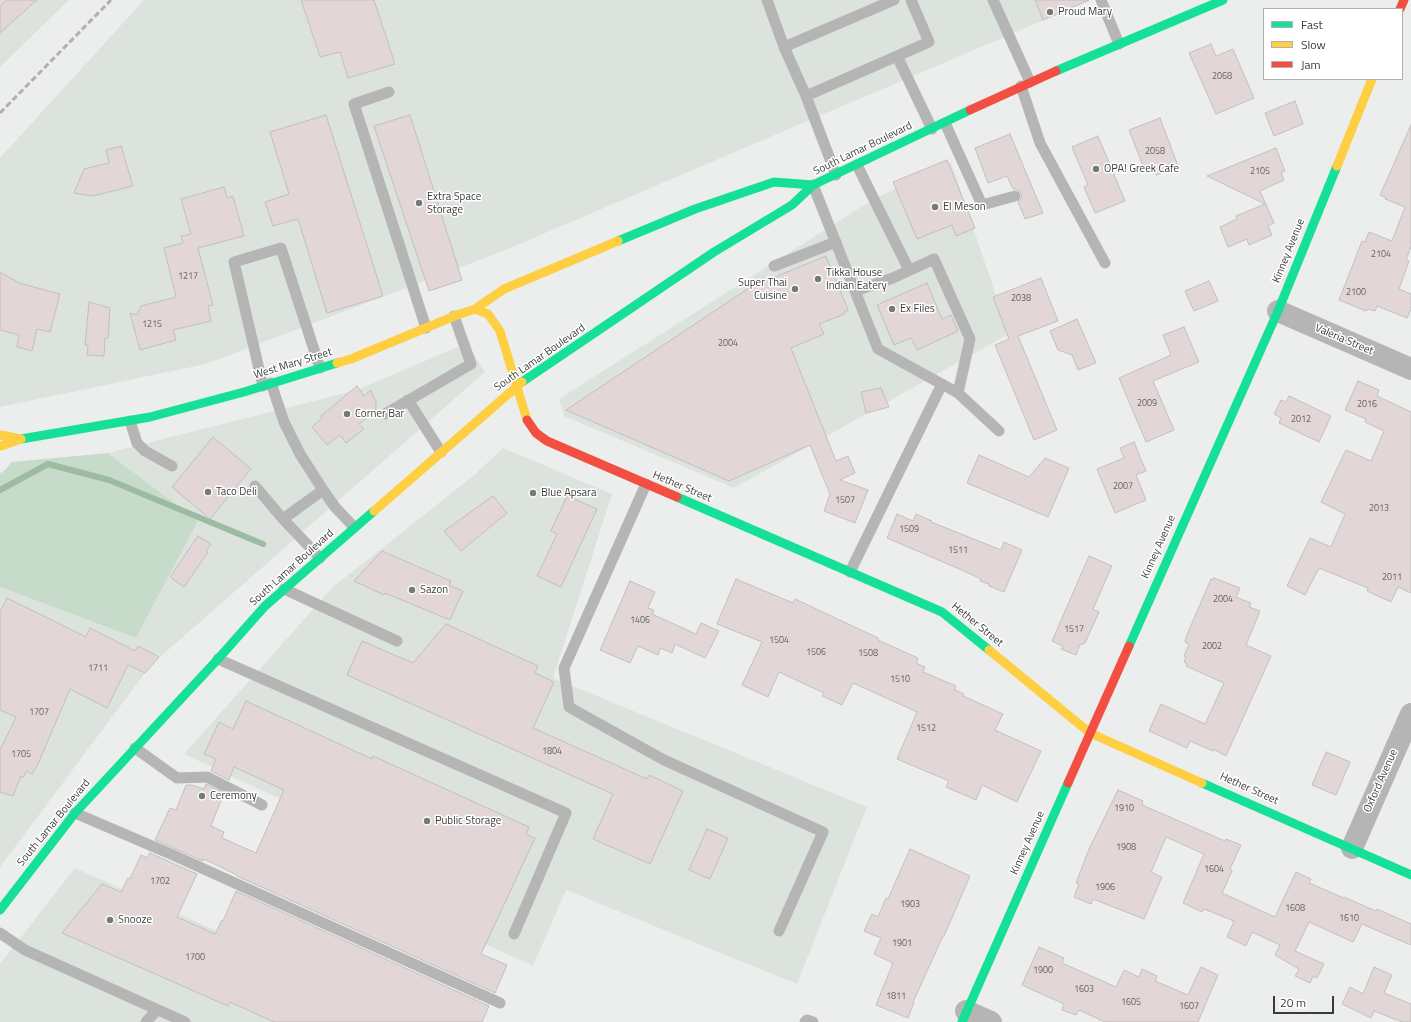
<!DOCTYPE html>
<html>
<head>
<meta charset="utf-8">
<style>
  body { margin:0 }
  #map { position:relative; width:1411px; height:1022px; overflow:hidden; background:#eceeed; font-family:"Titillium Web",sans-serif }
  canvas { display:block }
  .legend { position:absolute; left:1263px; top:8px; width:140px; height:72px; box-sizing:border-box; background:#fff; border:1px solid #b0b1b1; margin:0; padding:5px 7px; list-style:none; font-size:12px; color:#3a3c3b }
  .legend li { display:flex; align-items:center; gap:8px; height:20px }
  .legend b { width:20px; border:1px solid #b0b1b1 }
  .scale { position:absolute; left:1273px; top:996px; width:61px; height:18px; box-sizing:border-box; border:2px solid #3a3c3b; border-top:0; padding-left:5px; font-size:12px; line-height:14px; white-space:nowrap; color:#3a3c3b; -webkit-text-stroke:3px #fff; paint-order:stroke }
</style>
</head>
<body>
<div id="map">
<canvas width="1411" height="1022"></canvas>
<ul class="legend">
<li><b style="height:5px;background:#16e098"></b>Fast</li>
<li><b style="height:5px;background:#ffcf43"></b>Slow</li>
<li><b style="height:5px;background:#f24e42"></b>Jam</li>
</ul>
<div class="scale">20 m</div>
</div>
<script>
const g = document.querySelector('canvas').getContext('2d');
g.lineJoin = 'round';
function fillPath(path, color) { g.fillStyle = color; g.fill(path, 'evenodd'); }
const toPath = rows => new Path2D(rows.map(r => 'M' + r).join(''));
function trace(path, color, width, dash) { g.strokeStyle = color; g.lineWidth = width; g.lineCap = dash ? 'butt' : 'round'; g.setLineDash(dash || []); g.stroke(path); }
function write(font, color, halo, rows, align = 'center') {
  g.font = font + ' "Titillium Web",sans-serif'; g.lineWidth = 3; g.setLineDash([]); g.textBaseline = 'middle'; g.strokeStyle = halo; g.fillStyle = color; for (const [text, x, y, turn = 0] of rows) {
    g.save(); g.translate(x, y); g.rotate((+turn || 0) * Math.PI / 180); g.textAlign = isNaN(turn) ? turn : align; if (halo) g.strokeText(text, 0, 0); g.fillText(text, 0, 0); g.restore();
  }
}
const built = toPath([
  [0,0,69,0,0,67],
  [144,0,1091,0,503,251,206,364,0,407,0,158],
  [951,162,1009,334,734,488,564,416,559,399,872,200],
  [467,343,485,372,151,665,0,867,0,587,136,638,198,521,108,453,357,390],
  [503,448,612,494,553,678,867,807,797,984,566,890,533,966,305,862,323,819,184,754,333,587,473,476],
  [75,868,422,1022,0,1022,0,964]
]);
const green = toPath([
  [108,453,198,521,136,638,0,587,0,473,3,472,12,462]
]);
const stream = toPath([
  [0,490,48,464,109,480,263,544]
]);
const building = toPath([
  [6,0,37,0,0,33,0,6,6,0],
  [301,0,374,0,395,64,348,78,340,52,320,57,301,0],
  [1035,0,1089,0,1043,20,1035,0],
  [1211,44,1216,56,1233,49,1254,98,1216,114,1189,53,1211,44],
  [1295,101,1303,124,1274,136,1265,113,1295,101],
  [326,115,383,296,327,313,298,219,273,226,265,202,289,194,270,132,326,115],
  [410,115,462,280,429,291,374,126,410,115],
  [1160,118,1178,166,1156,175,1154,168,1145,171,1129,130,1160,118],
  [1411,125,1411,246,1406,260,1409,261,1399,289,1411,294,1411,309,1407,318,1377,306,1375,311,1368,309,1366,311,1339,300,1362,241,1365,242,1369,232,1392,241,1405,207,1385,199,1386,198,1380,195,1411,125],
  [1010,134,1043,213,1025,219,1018,202,1022,197,1020,191,1016,189,1013,189,1007,176,988,183,975,148,1010,134],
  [1098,136,1125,201,1095,213,1084,187,1088,185,1072,147,1098,136],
  [121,146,133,186,93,196,74,193,84,169,109,163,106,150,121,146],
  [1276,148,1285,171,1281,172,1284,180,1260,191,1274,223,1268,226,1272,235,1249,245,1247,239,1228,247,1220,227,1237,219,1236,216,1265,204,1207,176,1276,148],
  [947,160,975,228,956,236,952,225,917,239,893,182,947,160],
  [224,187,227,198,233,196,244,236,198,248,213,305,208,306,211,321,173,330,176,340,140,350,130,313,137,315,141,306,176,297,164,248,183,243,181,236,191,234,181,199,224,187],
  [826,256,848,310,844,312,845,314,819,324,824,334,791,348,836,461,848,456,855,473,840,480,868,490,855,523,824,511,830,494,810,445,729,481,566,410,764,278,765,281,826,256],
  [0,272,19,283,60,294,50,332,37,329,32,351,17,347,19,335,0,330,0,272],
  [1041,278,1058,321,1018,336,1057,430,1034,440,995,345,1009,339,993,297,1041,278],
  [1209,281,1218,301,1194,311,1185,291,1209,281],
  [927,283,942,319,951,315,958,331,917,350,911,338,894,345,877,305,927,283],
  [89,302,110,308,108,338,105,338,104,356,87,355,88,345,85,345,89,302],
  [1077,319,1096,363,1078,370,1072,355,1058,350,1050,331,1077,319],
  [1184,327,1199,362,1153,381,1174,430,1146,442,1119,378,1171,355,1163,335,1184,327],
  [1358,381,1379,390,1377,396,1411,412,1411,593,1398,587,1391,602,1367,591,1368,588,1319,568,1305,595,1287,586,1310,538,1331,547,1345,514,1321,502,1346,450,1371,461,1384,431,1365,422,1366,419,1345,410,1358,381],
  [357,386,364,396,371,390,376,402,376,408,374,412,359,424,364,429,346,443,340,435,327,445,312,427,322,418,321,416,357,386],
  [881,388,889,407,866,413,861,392,881,388],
  [1289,396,1331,416,1319,442,1279,423,1281,418,1274,414,1281,400,1286,402,1289,396],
  [213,437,251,469,210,519,172,487,213,437],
  [1134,442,1146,471,1136,475,1146,500,1115,513,1097,469,1124,458,1120,448,1134,442],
  [979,455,1029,477,1045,458,1069,468,1048,517,967,483,979,455],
  [493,496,507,513,461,551,444,531,493,496],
  [567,496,597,509,561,587,537,576,557,534,551,531,567,496],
  [897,514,913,521,916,514,932,521,931,522,1001,550,1004,542,1022,550,1004,592,989,586,989,584,980,581,981,579,964,571,887,538,897,514],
  [198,536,211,544,206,551,208,552,184,587,170,577,198,536],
  [382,551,451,581,449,585,463,591,450,620,385,593,384,595,354,581,382,551],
  [1089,556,1112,566,1093,609,1099,612,1085,643,1083,643,1082,645,1080,644,1076,655,1061,649,1063,646,1052,641,1089,556],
  [1214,578,1240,588,1236,597,1251,603,1249,607,1260,611,1246,645,1271,656,1226,756,1213,749,1213,751,1190,741,1187,748,1149,731,1161,704,1205,724,1224,683,1186,666,1187,664,1184,662,1186,657,1184,656,1189,644,1185,642,1186,637,1211,579,1213,580,1214,578],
  [736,579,793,603,795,599,878,638,878,640,918,658,916,663,925,667,923,672,956,686,955,690,964,694,963,696,1003,714,995,730,1041,751,1017,802,982,785,976,800,946,787,949,781,897,759,917,712,853,683,842,705,822,696,824,693,779,672,768,697,742,685,762,642,717,624,736,579],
  [630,581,655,592,648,608,654,610,652,614,696,634,701,623,719,631,705,658,675,644,672,653,660,648,658,655,638,646,630,663,600,650,630,581],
  [7,598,86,637,90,628,135,651,138,646,159,657,145,673,128,665,107,708,70,689,38,764,32,774,26,771,24,777,21,776,13,796,0,792,0,750,16,717,0,710,0,612,7,598],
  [446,624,538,666,535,673,554,682,533,728,647,779,649,775,683,791,650,864,593,839,613,794,347,675,362,641,413,663,446,624],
  [246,701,372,759,373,756,529,827,526,834,535,838,481,954,507,965,495,993,237,876,237,875,204,859,203,861,155,840,170,808,176,810,186,785,191,785,204,789,206,784,224,793,211,826,224,832,222,838,256,853,284,790,234,767,229,780,211,771,216,759,204,754,219,722,233,729,246,701],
  [1326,752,1350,762,1336,795,1312,785,1326,752],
  [1118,790,1143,801,1142,805,1225,841,1226,839,1241,845,1230,869,1232,871,1222,893,1275,917,1296,872,1311,879,1309,883,1344,898,1344,897,1376,911,1377,909,1411,924,1411,945,1362,924,1353,942,1309,922,1295,951,1324,964,1317,978,1313,976,1310,983,1295,976,1299,969,1275,955,1280,945,1252,932,1246,946,1227,937,1234,921,1204,909,1202,912,1183,903,1204,854,1166,837,1151,872,1162,877,1144,919,1093,899,1091,904,1074,897,1079,884,1076,883,1089,849,1118,790],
  [707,829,728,838,710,879,689,870,707,829],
  [910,849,970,876,944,936,943,936,913,1002,914,1002,908,1018,876,1005,893,963,874,954,881,938,864,931,872,914,878,917,886,898,888,899,910,849],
  [150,853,197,874,177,917,215,934,222,920,223,921,236,891,489,1006,482,1022,274,1022,230,1002,228,1006,62,933,102,884,121,892,128,878,130,879,141,855,147,858,150,853],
  [1039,947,1064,958,1062,963,1116,987,1124,970,1139,977,1142,969,1157,976,1155,981,1188,995,1201,967,1218,975,1198,1022,1105,1022,1079,1010,1076,1015,1062,1010,1064,1004,1022,985,1039,947],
  [1374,967,1392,975,1384,993,1411,1004,1411,1022,1402,1022,1374,1011,1371,1018,1342,1004,1350,987,1363,994,1374,967]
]);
const lane = toPath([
  [767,0,784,47,894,0],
  [911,0,929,42,897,56,932,129],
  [993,0,1030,82],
  [1101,0,1119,44],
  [784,47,806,96,897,56],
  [1021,86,1040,143,1105,263],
  [389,92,354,104,426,328],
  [806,96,836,175],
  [945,123,982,205,1015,196],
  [857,165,909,270],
  [813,185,878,349,958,393,999,431],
  [774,266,836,242],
  [855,291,893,278,934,259,970,339,958,393],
  [271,383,284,422,300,454,323,490,335,507,354,527],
  [263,386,234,262,281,248,320,368],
  [408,400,441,452],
  [385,414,471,364,454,316],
  [130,421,137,443,145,451,172,466],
  [646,484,564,668,569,707,664,760,823,832,779,931],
  [255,486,283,519,320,558],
  [283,519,323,490],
  [850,572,942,384],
  [284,589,397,641],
  [218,659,566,813,514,934],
  [135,748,177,778,207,777,262,805],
  [75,813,173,855,500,1003],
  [0,933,25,950,185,1022],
  [146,1022,157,1010],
  [805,1022,807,1020,813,1022]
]);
const street = toPath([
  [1278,311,1411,369],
  [1352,848,1411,714],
  [966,1011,991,1022]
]);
const fast = toPath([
  [1056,71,1223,0],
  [618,241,695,209,774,182,813,185],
  [522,382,714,252,792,205,813,185,970,110],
  [21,439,150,417,244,392,337,363],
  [677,497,942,612,989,650],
  [1129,646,1278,311,1337,166],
  [1202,783,1411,875],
  [0,910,75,813,218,659,265,606,374,511],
  [962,1022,1068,783]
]);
const slow = toPath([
  [1337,166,1372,79],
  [475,309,504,289,618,241],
  [337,363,351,359,457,315,475,309,488,314,500,331,527,420],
  [1,435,21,439,1,446],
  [374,511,522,382],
  [989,650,1090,733,1202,783]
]);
const jam = toPath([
  [1400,9,1404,0],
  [970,110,1056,71],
  [527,420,536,433,547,441,677,497],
  [1068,783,1129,646]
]);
const rail = toPath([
  [0,113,111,0]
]);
const markers = [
  [1050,12,4,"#787a79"],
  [1096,169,4,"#787a79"],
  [419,203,4,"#787a79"],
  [935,207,4,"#787a79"],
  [818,279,4,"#787a79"],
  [795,289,4,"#787a79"],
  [892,309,4,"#787a79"],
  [347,414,4,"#787a79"],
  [208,492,4,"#787a79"],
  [533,493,4,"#787a79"],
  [412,590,4,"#787a79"],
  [202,796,4,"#787a79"],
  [427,821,4,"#787a79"],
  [110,920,4,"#787a79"]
];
const numberNames = [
  ["2068",1222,77],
  ["2058",1155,152],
  ["2105",1260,172],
  ["2104",1381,255],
  ["1217",188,277],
  ["2100",1356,293],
  ["2038",1021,299],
  ["1215",152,325],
  ["2004",728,344],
  ["2009",1147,404],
  ["2016",1367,405],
  ["2012",1301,420],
  ["2007",1123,487],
  ["1507",845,501],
  ["2013",1379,509],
  ["1509",909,530],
  ["1511",958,551],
  ["2011",1392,578],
  ["2004",1223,600],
  ["1406",640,621],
  ["1517",1074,630],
  ["1504",779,641],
  ["2002",1212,647],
  ["1506",816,653],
  ["1508",868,654],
  ["1711",98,669],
  ["1510",900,680],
  ["1707",39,713],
  ["1512",926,729],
  ["1804",552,752],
  ["1705",21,755],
  ["1910",1124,809],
  ["1908",1126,848],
  ["1604",1214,870],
  ["1702",160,882],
  ["1906",1105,888],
  ["1903",910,905],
  ["1608",1295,909],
  ["1610",1349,919],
  ["1901",902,944],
  ["1700",195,958],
  ["1900",1043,971],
  ["1603",1084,990],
  ["1811",896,997],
  ["1605",1131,1003],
  ["1607",1189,1007]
];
const poiNames = [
  ["Proud Mary",1058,12],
  ["OPA! Greek Cafe",1104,169],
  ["Extra Space",427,197],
  ["Storage",427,210],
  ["El Meson",943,207],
  ["Tikka House",826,273],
  ["Indian Eatery",826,286],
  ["Super Thai",787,283,"right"],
  ["Cuisine",787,296,"right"],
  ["Ex Files",900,309],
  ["Corner Bar",355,414],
  ["Taco Deli",216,492],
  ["Blue Apsara",541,493],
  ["Sazon",420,590],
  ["Ceremony",210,796],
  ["Public Storage",435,821],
  ["Snooze",118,920]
];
const streetNames = [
  ["South Lamar Boulevard",863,149,-26],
  ["Kinney Avenue",1289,251,-68],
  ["Valeria Street",1344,340,23],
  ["South Lamar Boulevard",540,358,-35],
  ["West Mary Street",293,364,-17],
  ["Hether Street",682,487,23],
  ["Kinney Avenue",1159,547,-66],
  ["South Lamar Boulevard",292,568,-42],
  ["Hether Street",977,625,39],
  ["Oxford Avenue",1381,781,-66],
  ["Hether Street",1249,789,24],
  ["South Lamar Boulevard",54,823,-51],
  ["Kinney Avenue",1028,843,-66]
];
fillPath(built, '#dce3dd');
fillPath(green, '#c7dbca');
trace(stream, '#9cbba1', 6);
fillPath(building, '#e2d6d6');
trace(building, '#c0c0c0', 1);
trace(lane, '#b5b5b5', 11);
trace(street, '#b5b5b5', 22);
trace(fast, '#16e098', 9);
trace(slow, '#ffcf43', 9);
trace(jam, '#f24e42', 9);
trace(rail, '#b0b0b0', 3, [6, 3]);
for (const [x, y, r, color] of markers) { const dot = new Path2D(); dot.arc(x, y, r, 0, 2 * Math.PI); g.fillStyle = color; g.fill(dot); trace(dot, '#fff', 1.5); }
write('9px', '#646262', null, numberNames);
write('11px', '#3a3c3b', '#fff', poiNames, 'left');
write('11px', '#3a3c3b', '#fff', streetNames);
</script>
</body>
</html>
